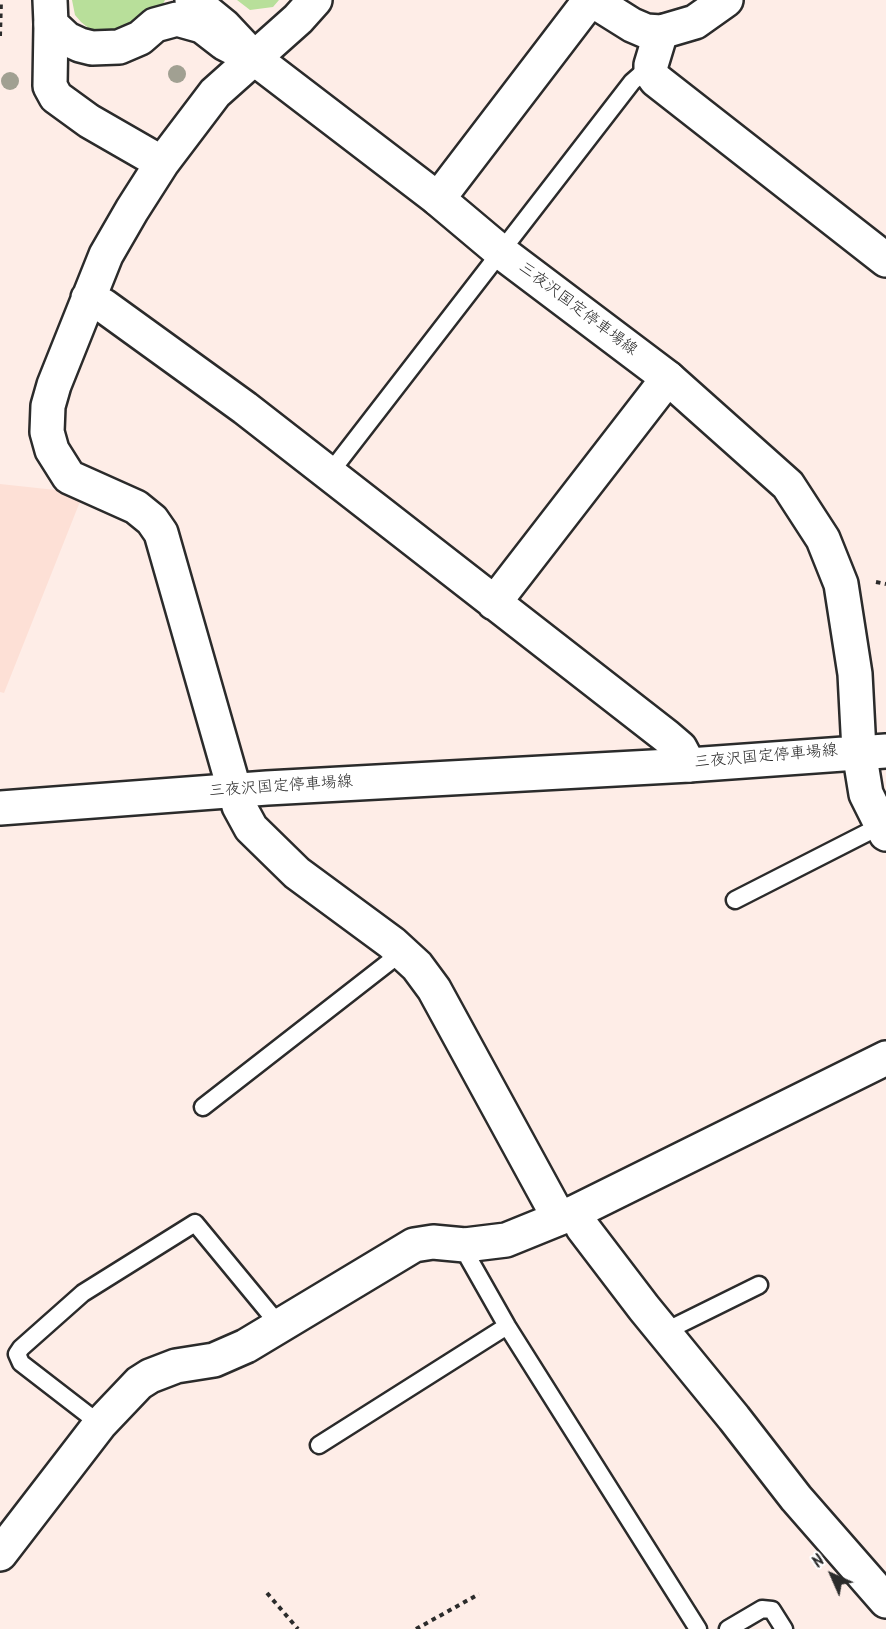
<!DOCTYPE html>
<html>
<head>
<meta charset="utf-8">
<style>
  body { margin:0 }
  #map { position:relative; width:886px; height:1629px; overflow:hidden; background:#feede7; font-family:Kalam,sans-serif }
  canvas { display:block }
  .north { position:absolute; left:802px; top:1545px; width:60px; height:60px; -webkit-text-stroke:4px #fff; paint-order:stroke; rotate:315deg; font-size:16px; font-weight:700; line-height:24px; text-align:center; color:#2b2b2b }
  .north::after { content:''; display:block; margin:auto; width:21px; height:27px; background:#2b2b2b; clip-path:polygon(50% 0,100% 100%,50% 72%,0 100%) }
</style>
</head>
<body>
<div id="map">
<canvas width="886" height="1629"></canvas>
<div class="north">N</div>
</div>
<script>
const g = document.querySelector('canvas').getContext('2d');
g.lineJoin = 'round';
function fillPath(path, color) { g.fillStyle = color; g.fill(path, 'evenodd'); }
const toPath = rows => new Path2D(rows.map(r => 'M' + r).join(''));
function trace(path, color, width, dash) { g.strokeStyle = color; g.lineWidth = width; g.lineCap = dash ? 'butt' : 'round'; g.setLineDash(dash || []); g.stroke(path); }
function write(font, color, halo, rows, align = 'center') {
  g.font = font + ' Kalam,"Klee One",sans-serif'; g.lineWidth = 4.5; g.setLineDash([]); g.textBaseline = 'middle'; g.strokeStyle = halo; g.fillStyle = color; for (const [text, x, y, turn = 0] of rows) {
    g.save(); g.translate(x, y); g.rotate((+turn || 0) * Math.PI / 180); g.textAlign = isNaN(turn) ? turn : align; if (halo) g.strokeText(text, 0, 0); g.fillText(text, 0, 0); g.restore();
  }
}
const built = toPath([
  [0,484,65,491,81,499,4,693,0,692]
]);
const green = toPath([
  [72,0,165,0,162,6,143,11,123,29,102,34,92,31,81,22,75,15],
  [237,0,279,0,273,7,250,10]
]);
const path = toPath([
  [0,36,1,0],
  [876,582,886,584],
  [267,1593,298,1629],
  [416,1629,479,1594]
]);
const service = toPath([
  [329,474,632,82,640,75,651,73],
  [735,900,882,825],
  [203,1107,402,952],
  [465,1245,469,1259,507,1326,698,1629],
  [666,1335,676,1326,759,1285],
  [100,1424,21,1363,17,1354,21,1348,83,1293,195,1223,280,1326],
  [319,1445,507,1326],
  [728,1629,762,1609,772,1610,784,1629]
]);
const minor = toPath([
  [315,0,298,19,215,93,162,163,132,210,106,255,54,385,48,406,47,432,52,450,69,477,136,507,152,520,161,533,239,806,251,828,297,873,392,943,417,966,434,989,559,1218],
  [592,0,632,25,646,31,661,32,695,22,726,0],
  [51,24,50,86,56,97,89,121,162,163],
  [661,32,651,65,651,73,656,80,886,260],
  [438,199,590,0],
  [88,298,104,306,245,408,666,736,680,748,689,765],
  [494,603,668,378],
  [575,1212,583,1228,644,1308,734,1418,796,1498,886,1601],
  [0,1554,100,1424,139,1383,150,1376,176,1366,214,1360,246,1346,414,1245,433,1242,465,1245,506,1240,575,1212,886,1058]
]);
const tertiary = toPath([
  [50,0,51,24,67,39,80,45,92,48,119,47,140,38,155,25,177,19,202,26,224,43,255,59,224,26,192,0],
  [859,751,866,794,886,834]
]);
const secondary = toPath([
  [255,59,438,199,501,252,668,378,788,485,823,539,841,584,855,674,859,751],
  [0,808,267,788,689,765,886,751]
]);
const trees = [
  [177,74],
  [10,81]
];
const streetNames = [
  ["三夜沢国定停車場線",577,310,37],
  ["三夜沢国定停車場線",766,758,-5],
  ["三夜沢国定停車場線",281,788,-4]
];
fillPath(built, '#fde0d6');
fillPath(green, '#b8df9a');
trace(service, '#2b2b2b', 21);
trace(minor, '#2b2b2b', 38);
trace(tertiary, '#2b2b2b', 38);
trace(secondary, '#2b2b2b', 38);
trace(path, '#2b2b2b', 4, [4.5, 4.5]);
trace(service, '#fff', 16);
trace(minor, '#fff', 33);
trace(tertiary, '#fff', 33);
trace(secondary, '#fff', 33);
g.fillStyle = '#a1a092';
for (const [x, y] of trees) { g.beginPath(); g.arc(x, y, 9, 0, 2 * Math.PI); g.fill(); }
write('16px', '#2b2b2b', '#fff', streetNames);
</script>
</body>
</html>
